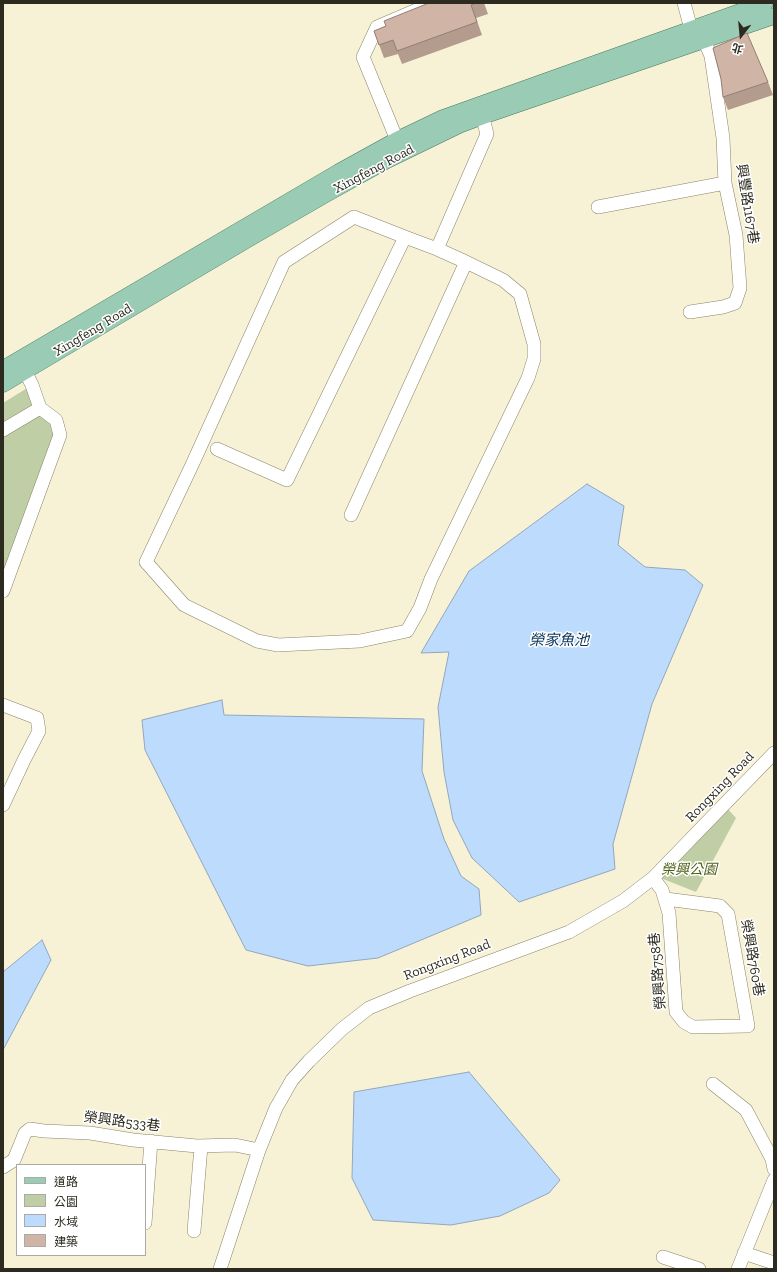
<!DOCTYPE html>
<html>
<head>
<meta charset="utf-8">
<style>
  body { margin:0 }
  #map { position:relative; width:777px; height:1272px; overflow:hidden; background:#f7f2d5; font-family:"Zilla Slab","Noto Sans TC",serif }
  canvas { display:block }
  .frame { position:absolute; inset:0; border:4px solid #2d2b20; pointer-events:none }
  .legend { position:absolute; left:16px; top:1164px; width:130px; height:92px; box-sizing:border-box; background:#fff; border:1px solid #abaaa6; margin:0; padding:5px 7px; list-style:none; font-size:12px; color:#2d2b20 }
  .legend li { display:flex; align-items:center; gap:8px; height:20px }
  .legend b { width:20px; border:1px solid #abaaa6 }
  .north { position:absolute; left:721px; top:16px; width:40px; height:40px; -webkit-text-stroke:3px #fff; paint-order:stroke; rotate:196deg; font-size:11px; font-weight:700; line-height:16px; text-align:center; color:#2d2b20 }
  .north::after { content:''; display:block; margin:auto; width:14px; height:18px; background:#2d2b20; clip-path:polygon(50% 0,100% 100%,50% 72%,0 100%) }
</style>
</head>
<body>
<div id="map">
<canvas width="777" height="1272"></canvas>
<div class="frame"></div>
<ul class="legend">
<li><b style="height:5px;background:#9acbb4"></b>道路</li>
<li><b style="height:11px;background:#c0cea5"></b>公園</li>
<li><b style="height:11px;background:#bddbfd"></b>水域</li>
<li><b style="height:11px;background:#d0b4a5"></b>建築</li>
</ul>
<div class="north">北</div>
</div>
<script>
const g = document.querySelector('canvas').getContext('2d');
g.lineJoin = 'round';
function fillPath(path, color) { g.fillStyle = color; g.fill(path, 'evenodd'); }
const toPath = rows => new Path2D(rows.map(r => 'M' + r).join(''));
function trace(path, color, width, dash) { g.strokeStyle = color; g.lineWidth = width; g.lineCap = dash ? 'butt' : 'round'; g.setLineDash(dash || []); g.stroke(path); }
function write(font, color, halo, rows, align = 'center') {
  g.font = font + ' "Zilla Slab","Noto Sans TC",serif'; g.lineWidth = 3; g.setLineDash([]); g.textBaseline = 'middle'; g.strokeStyle = halo; g.fillStyle = color; for (const [text, x, y, turn = 0] of rows) {
    g.save(); g.translate(x, y); g.rotate((+turn || 0) * Math.PI / 180); g.textAlign = isNaN(turn) ? turn : align; if (halo) g.strokeText(text, 0, 0); g.fillText(text, 0, 0); g.restore();
  }
}
const green = toPath([
  [32,385,60,435,3,589,3,403],
  [727,808,736,818,696,892,658,877]
]);
const water = toPath([
  [587,484,624,506,618,545,645,567,685,570,703,585,652,704,613,844,615,869,519,902,472,858,453,820,444,772,438,707,449,652,421,653,469,571,587,484],
  [222,700,224,715,424,719,422,771,444,839,461,876,479,889,481,915,378,958,308,966,246,950,145,750,142,720,222,700],
  [42,940,51,960,3,1050,3,972,42,940],
  [469,1072,560,1180,549,1193,500,1216,451,1225,373,1220,352,1178,354,1092,469,1072]
]);
const minor = toPath([
  [684,3,691,29],
  [397,140,363,57,377,27,433,3],
  [598,207,725,183],
  [405,237,354,217,284,262,192,465,146,562,184,605,257,641,278,645,360,641,407,631,420,608,431,579,528,378,534,359,534,344,520,294,503,280,466,262],
  [690,312,723,307,735,303,740,288,736,235,725,183,723,138,711,56,704,40],
  [3,430,40,408],
  [217,449,287,480,405,237,437,249,487,134,480,107],
  [351,515,466,262,437,249],
  [3,591,60,435,56,420,40,408,32,385,21,363],
  [3,705,37,718,39,731,24,760,3,805],
  [653,878,662,890,669,913,676,1012,684,1022,693,1027,748,1026,728,914,720,906,666,899],
  [713,1084,746,1110,772,1159,774,1169],
  [3,1167,14,1160,25,1133,30,1129,44,1131,90,1133,133,1140,197,1146,235,1145,259,1150],
  [145,1223,151,1141],
  [194,1231,201,1146],
  [744,1253,774,1263],
  [663,1257,699,1269],
  [220,1269,259,1150,276,1108,292,1080,309,1061,342,1029,369,1008,410,991,569,932,623,901,653,878,774,753],
  [738,1269,774,1180]
]);
const major = toPath([
  [3,369,339,172,397,140,443,118,765,3],
  [3,384,248,239,326,194,387,160,459,125,483,116,774,16]
]);
const wall = toPath([
  [429,3,484,3,488,14,476,18,482,35,402,64,398,54,384,58,374,31,386,26],
  [768,82,773,95,728,110,723,97]
]);
const building = toPath([
  [429,3,476,3,471,5,477,22,397,51,393,40,379,45,374,31,386,26,384,21,429,3],
  [747,33,768,82,723,97,721,79,713,48,747,33]
]);
const streetNames = [
  ["Xingfeng Road",374,169,-28],
  ["興豐路1167巷",747,204,81],
  ["Xingfeng Road",93,330,-31],
  ["Rongxing Road",720,787,-46],
  ["榮興路760巷",752,958,80],
  ["Rongxing Road",447,960,-21],
  ["榮興路758巷",658,971,-95],
  ["榮興路533巷",122,1122,7]
];
const parkNames = [
  ["榮興公園",689,870]
];
const waterNames = [
  ["榮家魚池",559,641]
];
fillPath(green, '#c0cea5');
fillPath(water, '#bddbfd');
trace(water, '#92a6bb', 1);
trace(minor, '#888469', 14);
trace(major, '#487c60', 17);
trace(minor, '#fff', 13);
trace(major, '#9acbb4', 16);
fillPath(wall, '#b39b8e');
fillPath(building, '#d0b4a5');
trace(building, '#927e74', 1);
write('14px', '#2d2b20', '#fff', streetNames);
write('italic 14px', '#4e6015', '#fff', parkNames);
write('italic 15px', '#073257', '#fff', waterNames);
</script>
</body>
</html>
